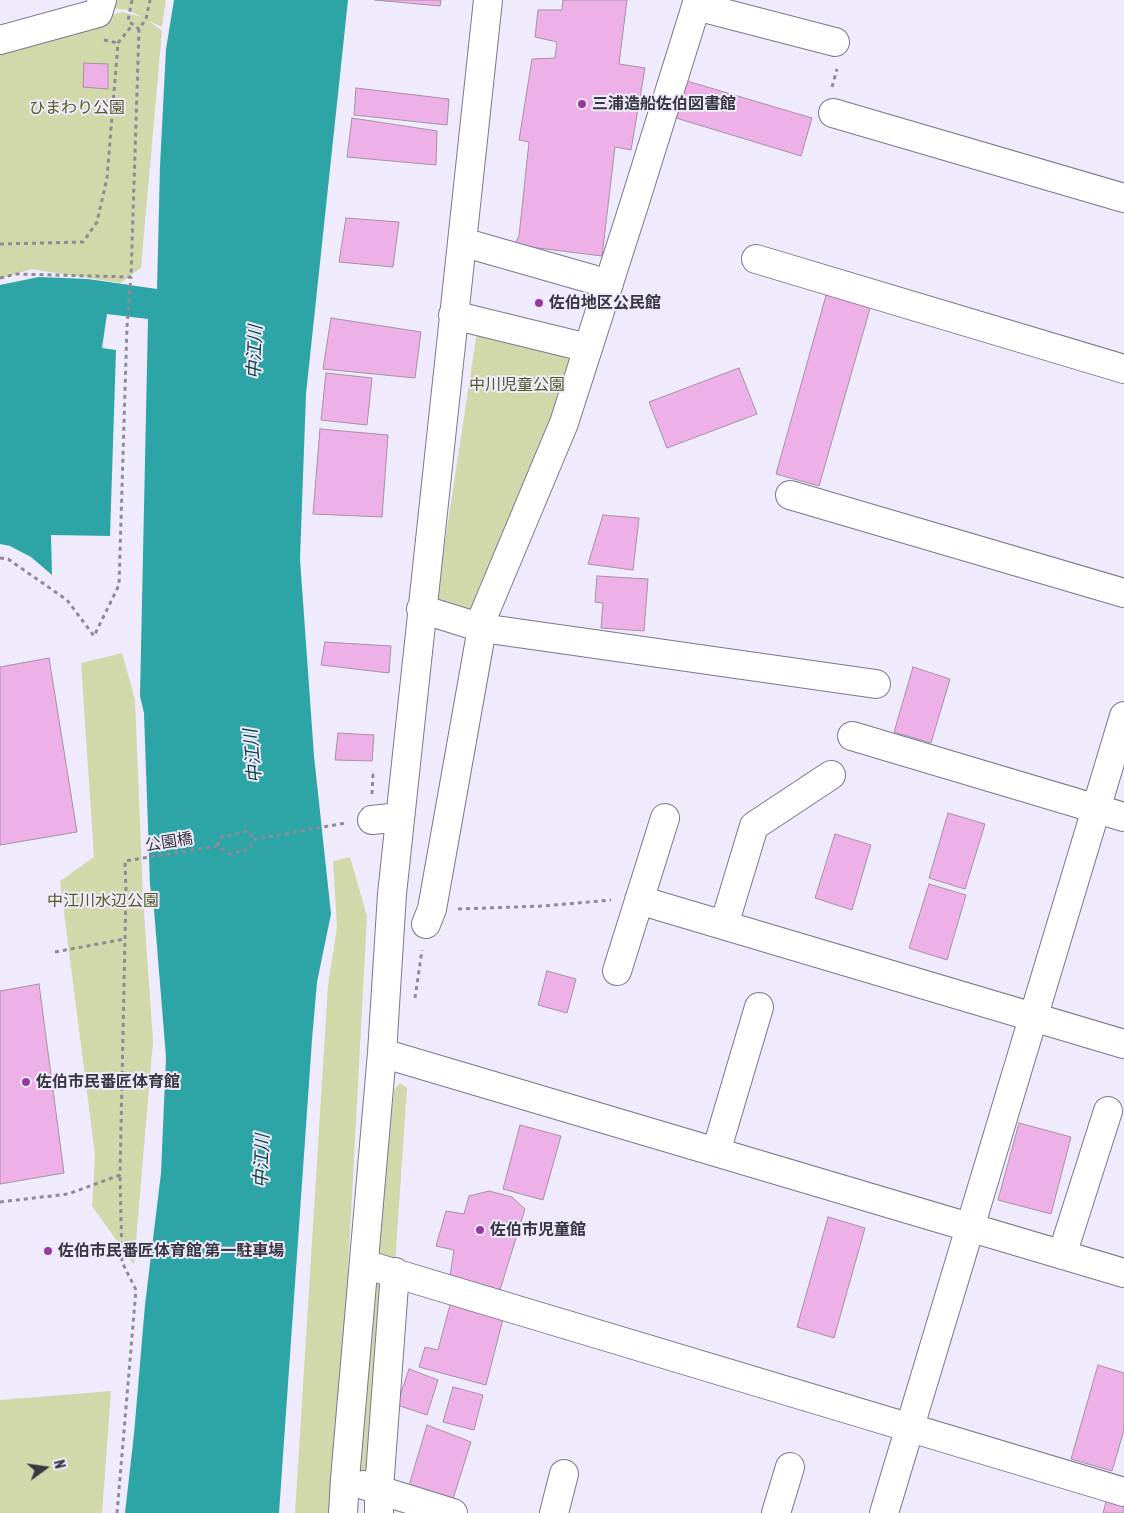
<!DOCTYPE html>
<html>
<head>
<meta charset="utf-8">
<style>
  body { margin:0 }
  #map { position:relative; width:1124px; height:1513px; overflow:hidden; background:#efebfc; font-family:"Asap Condensed",sans-serif }
  canvas { display:block }
  .north { position:absolute; left:20px; top:1443px; width:50px; height:50px; -webkit-text-stroke:4px #efebfc; paint-order:stroke; rotate:76deg; font-size:14px; font-weight:700; line-height:20px; text-align:center; color:#383641 }
  .north::after { content:''; display:block; margin:auto; width:18px; height:22px; background:#383641; clip-path:polygon(50% 0,100% 100%,50% 72%,0 100%) }
</style>
</head>
<body>
<div id="map">
<canvas width="1124" height="1513"></canvas>
<div class="north">N</div>
</div>
<script>
const g = document.querySelector('canvas').getContext('2d');
g.lineJoin = 'round';
function fillPath(path, color) { g.fillStyle = color; g.fill(path, 'evenodd'); }
const toPath = rows => new Path2D(rows.map(r => 'M' + r).join(''));
function trace(path, color, width, dash) { g.strokeStyle = color; g.lineWidth = width; g.lineCap = dash ? 'butt' : 'round'; g.setLineDash(dash || []); g.stroke(path); }
function write(font, color, halo, rows, align = 'center') {
  g.font = font + ' "Asap Condensed","Noto Sans JP",sans-serif'; g.lineWidth = 4; g.setLineDash([]); g.textBaseline = 'middle'; g.strokeStyle = halo; g.fillStyle = color; for (const [text, x, y, turn = 0] of rows) {
    g.save(); g.translate(x, y); g.rotate((+turn || 0) * Math.PI / 180); g.textAlign = isNaN(turn) ? turn : align; if (halo) g.strokeText(text, 0, 0); g.fillText(text, 0, 0); g.restore();
  }
}
const green = toPath([
  [113,0,166,0,162,27,149,21,162,31,141,268,120,283,31,269,0,279,0,46,122,12,142,17,128,10,111,8],
  [478,325,576,350,552,433,475,616,436,601],
  [122,653,135,700,143,897,153,1041,134,1265,92,1206,95,1155,60,881,94,857,81,663],
  [350,857,367,916,335,1513,295,1513,328,985,337,927,333,861],
  [400,1083,407,1088,395,1264,376,1256,394,1090],
  [373,1272,388,1278,374,1477,353,1471],
  [111,1391,102,1513,0,1513,0,1400]
]);
const water = toPath([
  [174,0,348,0,306,394,300,559,314,756,331,914,317,982,312,1040,279,1513,125,1513,134,1434,145,1305,161,1173,166,1057,154,910,150,885,144,713,140,696,148,319,107,314,102,348,116,350,110,536,51,535,52,575,31,557,10,546,0,544,0,285,39,277,88,279,157,289,160,166,166,49]
]);
const building = toPath([
  [375,0,441,0,440,6,375,0],
  [563,0,627,0,619,64,645,68,631,150,615,147,602,256,514,245,519,236,529,142,519,140,532,59,555,58,557,42,535,37,538,10,562,10,563,0],
  [84,63,108,64,108,89,83,87,84,63],
  [687,81,812,118,801,156,676,118,687,81],
  [356,88,449,99,447,125,354,115,356,88],
  [352,118,437,131,436,165,347,157,352,118],
  [346,218,399,222,393,267,339,262,346,218],
  [827,292,871,305,819,486,776,474,827,292],
  [331,318,421,332,415,378,323,369,331,318],
  [739,368,757,414,667,448,649,402,739,368],
  [326,373,372,378,367,425,321,420,326,373],
  [320,429,388,435,382,517,313,514,320,429],
  [603,515,639,518,633,570,588,564,603,515],
  [597,576,648,579,644,631,601,628,603,603,595,602,597,576],
  [325,642,391,646,389,673,321,665,325,642],
  [49,658,77,832,0,845,0,667,49,658],
  [913,667,950,679,931,743,894,732,913,667],
  [338,733,374,735,372,761,335,760,338,733],
  [948,813,985,824,965,889,929,878,948,813],
  [835,834,871,845,852,910,815,898,835,834],
  [929,884,966,895,947,960,909,948,929,884],
  [547,971,576,979,567,1013,538,1005,547,971],
  [39,984,64,1173,0,1184,0,991,39,984],
  [1019,1123,1071,1137,1051,1214,998,1200,1019,1123],
  [520,1125,561,1136,543,1200,503,1189,520,1125],
  [489,1191,512,1197,525,1209,500,1290,450,1276,454,1250,436,1246,446,1211,464,1214,469,1196,489,1191],
  [828,1217,865,1228,834,1338,797,1327,828,1217],
  [451,1301,504,1315,486,1385,419,1367,425,1347,438,1350,451,1301],
  [1098,1365,1124,1373,1124,1430,1112,1471,1071,1459,1098,1365],
  [409,1369,438,1380,427,1415,397,1405,409,1369],
  [453,1387,483,1395,474,1430,443,1422,453,1387],
  [427,1425,471,1442,452,1502,408,1489,427,1425],
  [1107,1498,1124,1503,1124,1513,1103,1513,1107,1498]
]);
const path = toPath([
  [132,0,128,21,139,29],
  [104,40,118,43],
  [832,87,837,69],
  [0,244,83,242,97,222,107,178,118,43,133,24],
  [0,278,16,274,131,277,139,29,146,19,150,0],
  [0,558,8,559,67,600,94,636,119,585,127,326,131,277],
  [372,794,373,775,378,775],
  [217,846,222,837,247,831,255,839],
  [458,909,543,906,611,900],
  [55,952,125,939],
  [415,998,422,950],
  [0,1202,68,1194,120,1175,126,891,125,861,217,846,230,854,249,849,255,839,346,823],
  [117,1513,136,1290,122,1262,120,1175]
]);
const minor = toPath([
  [696,6,835,42],
  [0,40,98,13,102,0],
  [833,113,1124,198],
  [462,242,609,284],
  [756,259,1124,369],
  [453,315,588,348],
  [790,495,1124,593],
  [421,609,482,628,876,684],
  [852,736,1124,817],
  [372,820,399,817],
  [639,900,1124,1044],
  [426,924,432,909,482,628,482,619,564,423,634,205,698,0],
  [724,925,754,826,831,775],
  [617,971,665,818],
  [382,1053,1124,1273],
  [716,1152,759,1007],
  [1062,1255,1108,1111],
  [364,1264,1124,1492],
  [363,1485,453,1513],
  [343,1513,345,1479,382,1053,392,894,488,0],
  [379,1513,379,1489,395,1272],
  [554,1513,564,1474],
  [776,1513,790,1467],
  [884,1513,1124,716]
]);
const markers = [
  [582,104,5,"#9739a3"],
  [539,303,5,"#9739a3"],
  [26,1082,5,"#9739a3"],
  [480,1230,5,"#9739a3"],
  [48,1251,5,"#9739a3"]
];
const poiNames = [
  ["三浦造船佐伯図書館",592,104],
  ["佐伯地区公民館",549,303],
  ["佐伯市民番匠体育館",36,1082],
  ["佐伯市児童館",490,1230],
  ["佐伯市民番匠体育館 第一駐車場",58,1251]
];
const parkNames = [
  ["ひまわり公園",77,108],
  ["中川児童公園",517,385],
  ["中江川水辺公園",103,901]
];
const streetNames = [
  ["公園橋",169,842,-9]
];
const waterNames = [
  ["中江川",255,352,-88],
  ["中江川",253,756,-95],
  ["中江川",262,1161,-88]
];
fillPath(green, '#d1d9ab');
fillPath(water, '#2da4a6');
fillPath(building, '#edb0e7');
trace(building, '#a790a4', 1);
trace(minor, '#7c768f', 30);
trace(path, '#8e8b99', 3, [4, 4]);
trace(minor, '#fff', 28);
for (const [x, y, r, color] of markers) { const dot = new Path2D(); dot.arc(x, y, r, 0, 2 * Math.PI); g.fillStyle = color; g.fill(dot); trace(dot, '#efebfc', 2); }
write('bold 16px', '#383641', '#efebfc', poiNames, 'left');
write('16px', '#535a22', '#efebfc', parkNames);
write('16px', '#383641', '#efebfc', streetNames);
write('italic 18px', '#0e4243', '#efebfc', waterNames);
</script>
</body>
</html>
